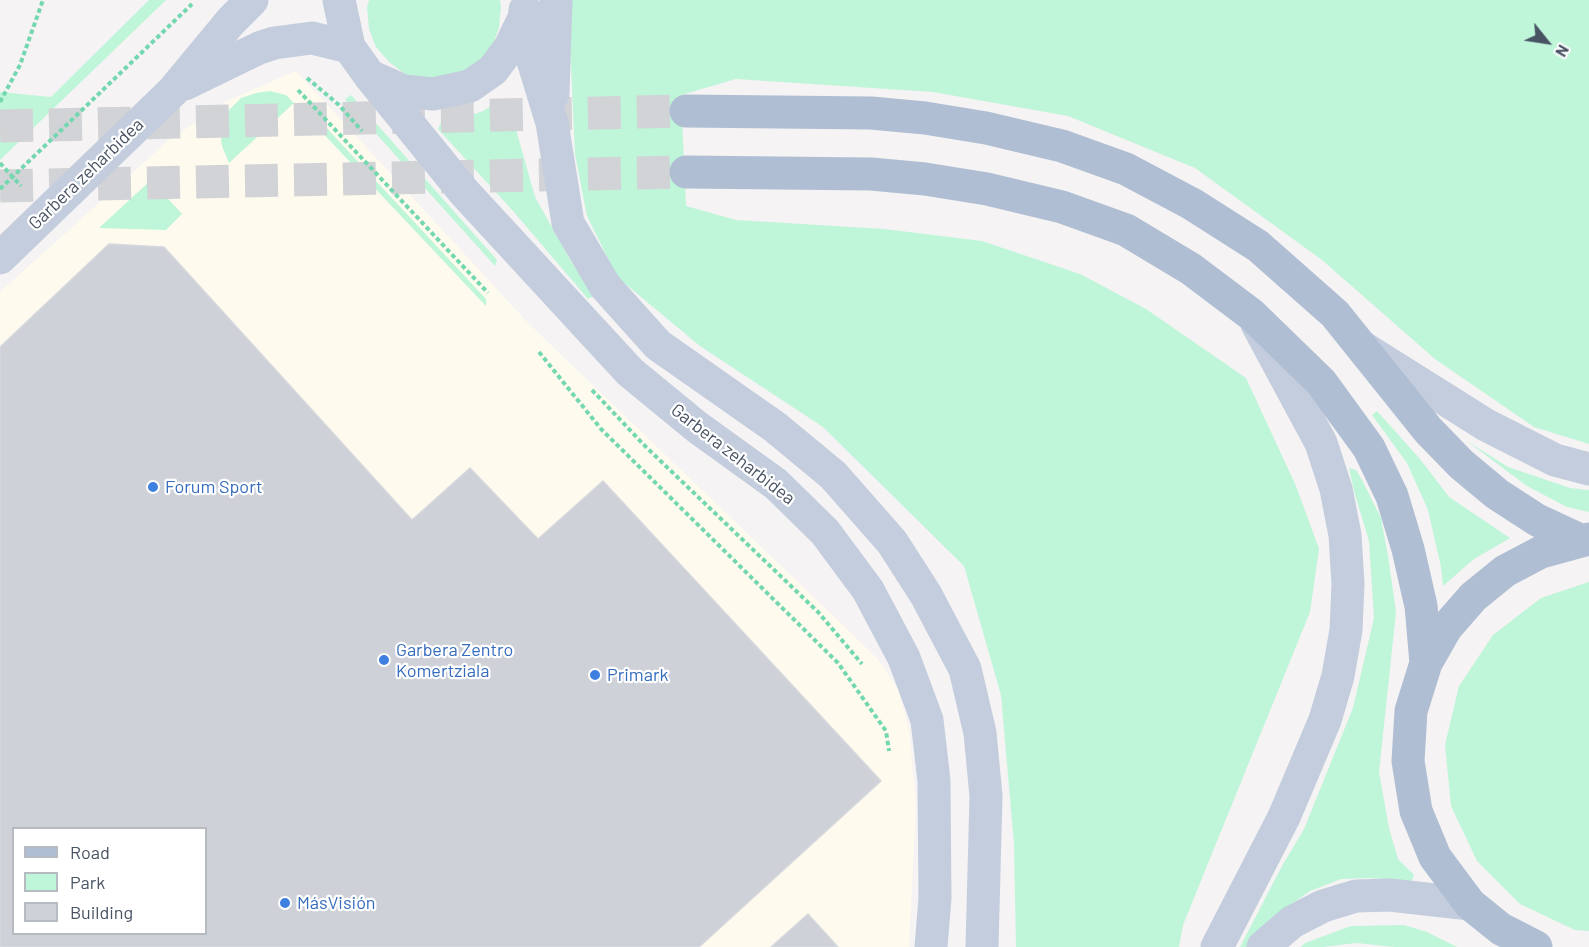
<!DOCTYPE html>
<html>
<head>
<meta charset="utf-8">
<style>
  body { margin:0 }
  #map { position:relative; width:1589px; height:947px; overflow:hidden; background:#f5f3f3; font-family:Barlow,sans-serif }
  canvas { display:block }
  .legend { position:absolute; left:12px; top:827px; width:195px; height:108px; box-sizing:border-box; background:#fff; border:2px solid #b6bac1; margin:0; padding:8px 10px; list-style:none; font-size:18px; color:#485363 }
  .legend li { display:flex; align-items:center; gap:12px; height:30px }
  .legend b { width:30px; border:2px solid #b6bac1 }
  .north { position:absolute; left:1517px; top:12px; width:60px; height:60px; -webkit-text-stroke:4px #fff; paint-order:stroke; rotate:120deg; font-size:16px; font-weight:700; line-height:24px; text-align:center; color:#485363 }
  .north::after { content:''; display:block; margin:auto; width:21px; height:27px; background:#485363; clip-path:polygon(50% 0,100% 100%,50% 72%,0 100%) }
</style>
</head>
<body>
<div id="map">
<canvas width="1589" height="947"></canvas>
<ul class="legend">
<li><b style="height:8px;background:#b0bed3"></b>Road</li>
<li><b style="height:16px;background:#bff5d9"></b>Park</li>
<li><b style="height:16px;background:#ced1d8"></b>Building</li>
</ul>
<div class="north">N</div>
</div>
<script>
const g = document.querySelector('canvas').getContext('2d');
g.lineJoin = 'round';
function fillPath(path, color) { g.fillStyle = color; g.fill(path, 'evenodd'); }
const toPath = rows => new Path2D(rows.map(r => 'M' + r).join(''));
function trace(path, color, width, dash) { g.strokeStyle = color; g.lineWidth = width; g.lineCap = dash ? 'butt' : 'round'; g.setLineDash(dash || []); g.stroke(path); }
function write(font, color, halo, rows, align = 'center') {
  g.font = font + ' Barlow,sans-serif'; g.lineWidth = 4.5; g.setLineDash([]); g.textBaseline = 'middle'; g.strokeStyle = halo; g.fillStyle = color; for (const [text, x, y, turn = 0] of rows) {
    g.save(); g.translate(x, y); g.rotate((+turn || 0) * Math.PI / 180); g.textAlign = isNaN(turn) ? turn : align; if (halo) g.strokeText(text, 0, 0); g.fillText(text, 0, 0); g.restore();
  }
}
const commercial = toPath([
  [296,71,528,323,878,659,898,690,909,728,916,805,909,947,0,947,0,292,169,140,227,101],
  [14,828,206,828,206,934,14,934]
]);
const green = toPath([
  [149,0,166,0,0,160,0,92,51,97],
  [369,0,500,0,501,6,499,28,492,46,479,62,463,73,424,79,405,74,389,62,376,47,369,29,367,7],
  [568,0,1589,0,1589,444,1534,427,1435,359,1322,260,1195,168,1068,116,933,92,736,79,681,95,686,206,736,220,884,229,982,241,1080,274,1146,309,1246,378,1296,486,1319,549,1310,612,1183,925,1179,947,1016,947,1014,844,1001,695,964,566,823,427,700,346,617,277,587,216,575,154],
  [270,91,286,95,294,103,229,163,222,146,220,131,227,112,241,98,256,93],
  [351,95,497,260,495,266,345,99],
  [503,99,508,101,535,197,572,263,596,295,588,299,514,212,438,129,441,122,460,119,483,111],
  [322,123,486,299,486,306,317,127],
  [151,180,182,214,166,230,99,228],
  [1377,411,1420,459,1449,497,1510,538,1474,559,1443,586,1441,567,1428,510,1407,463,1372,415],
  [1467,441,1508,467,1570,488,1589,490,1589,512,1567,507,1527,486],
  [1349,468,1356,470,1362,480,1381,518,1388,556,1396,612,1379,772,1389,828,1398,859,1414,875,1411,883,1401,880,1369,878,1341,879,1310,891,1275,916,1252,947,1240,947,1282,866,1304,829,1353,708,1374,618,1369,541,1354,491],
  [1589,582,1589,931,1575,930,1520,904,1477,861,1451,806,1445,745,1459,686,1493,635,1541,598],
  [1404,925,1427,932,1457,947,1395,947,1356,943,1323,947,1301,947,1305,943,1351,926]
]);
const building = toPath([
  [109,244,164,247,412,520,470,468,538,539,603,481,881,781,699,947,0,947,0,347,109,244],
  [14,828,206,828,206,934,14,934,14,828],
  [808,914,838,947,771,947,808,914]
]);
const primaryTunnel = toPath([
  [0,126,686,111],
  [0,186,686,172]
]);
const path = toPath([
  [307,78,339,105,362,131],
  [298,90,488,293],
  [0,102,20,65,43,0],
  [0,163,21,186],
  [0,189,192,4],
  [539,352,601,429,838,663,886,731,889,751],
  [592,390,646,447,818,612,862,664]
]);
const secondary = toPath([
  [339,0,349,47,369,75,464,192,630,372,697,427,776,484,825,532,868,590,904,658,927,720,934,781,935,898,931,947],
  [524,18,533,61,552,123,568,223,605,286,658,345,775,427,833,475,892,542,926,595,965,669,980,733,986,796,982,947],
  [370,76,404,91,433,94,470,86,493,70,510,47,524,18,525,10],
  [185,84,259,48,274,43,312,38,349,47],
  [553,94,556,0],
  [0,258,173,91,231,21,252,0],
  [1362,347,1486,425,1555,460,1589,469],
  [1217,947,1284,817,1325,720,1338,676,1346,630,1348,584,1345,535,1336,489,1321,443,1257,324],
  [1263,947,1292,922,1323,906,1356,896,1390,895,1470,904]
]);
const primary = toPath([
  [686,111,871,113,925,118,986,128,1062,146,1126,169,1192,204,1258,246,1335,314,1428,430,1461,464,1497,494,1537,520,1580,540],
  [686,172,871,174,925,179,987,189,1062,207,1126,230,1191,269,1252,315,1321,382,1369,448,1392,496,1408,549,1421,606,1426,663],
  [1536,947,1501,929,1470,904,1435,857,1416,811,1408,761,1411,711,1426,663,1446,628,1473,597,1505,571,1541,552,1589,539]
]);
const markers = [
  [153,487,6,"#3f7fe0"],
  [384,660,6,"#3f7fe0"],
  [595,675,6,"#3f7fe0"],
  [285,903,6,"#3f7fe0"]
];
const streetNames = [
  ["Garbera zeharbidea",86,174,-44],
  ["Garbera zeharbidea",733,454,38]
];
const shopNames = [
  ["Forum Sport",165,487],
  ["Garbera Zentro",396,650],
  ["Komertziala",396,671],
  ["Primark",607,675],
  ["MásVisión",297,903]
];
fillPath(commercial, '#fefbee');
fillPath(green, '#bff5d9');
fillPath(building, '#ced1d8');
trace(building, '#d6d8de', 1.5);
trace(primaryTunnel, '#d2d3d6', 33, [33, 16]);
trace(path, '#73d7b0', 4, [4.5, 3]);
trace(secondary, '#c4cddd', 33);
trace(primary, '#b0bed3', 33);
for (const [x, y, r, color] of markers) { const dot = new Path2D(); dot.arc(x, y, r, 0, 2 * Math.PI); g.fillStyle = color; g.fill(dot); trace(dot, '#fff', 2); }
write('18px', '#485363', '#fff', streetNames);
write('18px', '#366cbe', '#fff', shopNames, 'left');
</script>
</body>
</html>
